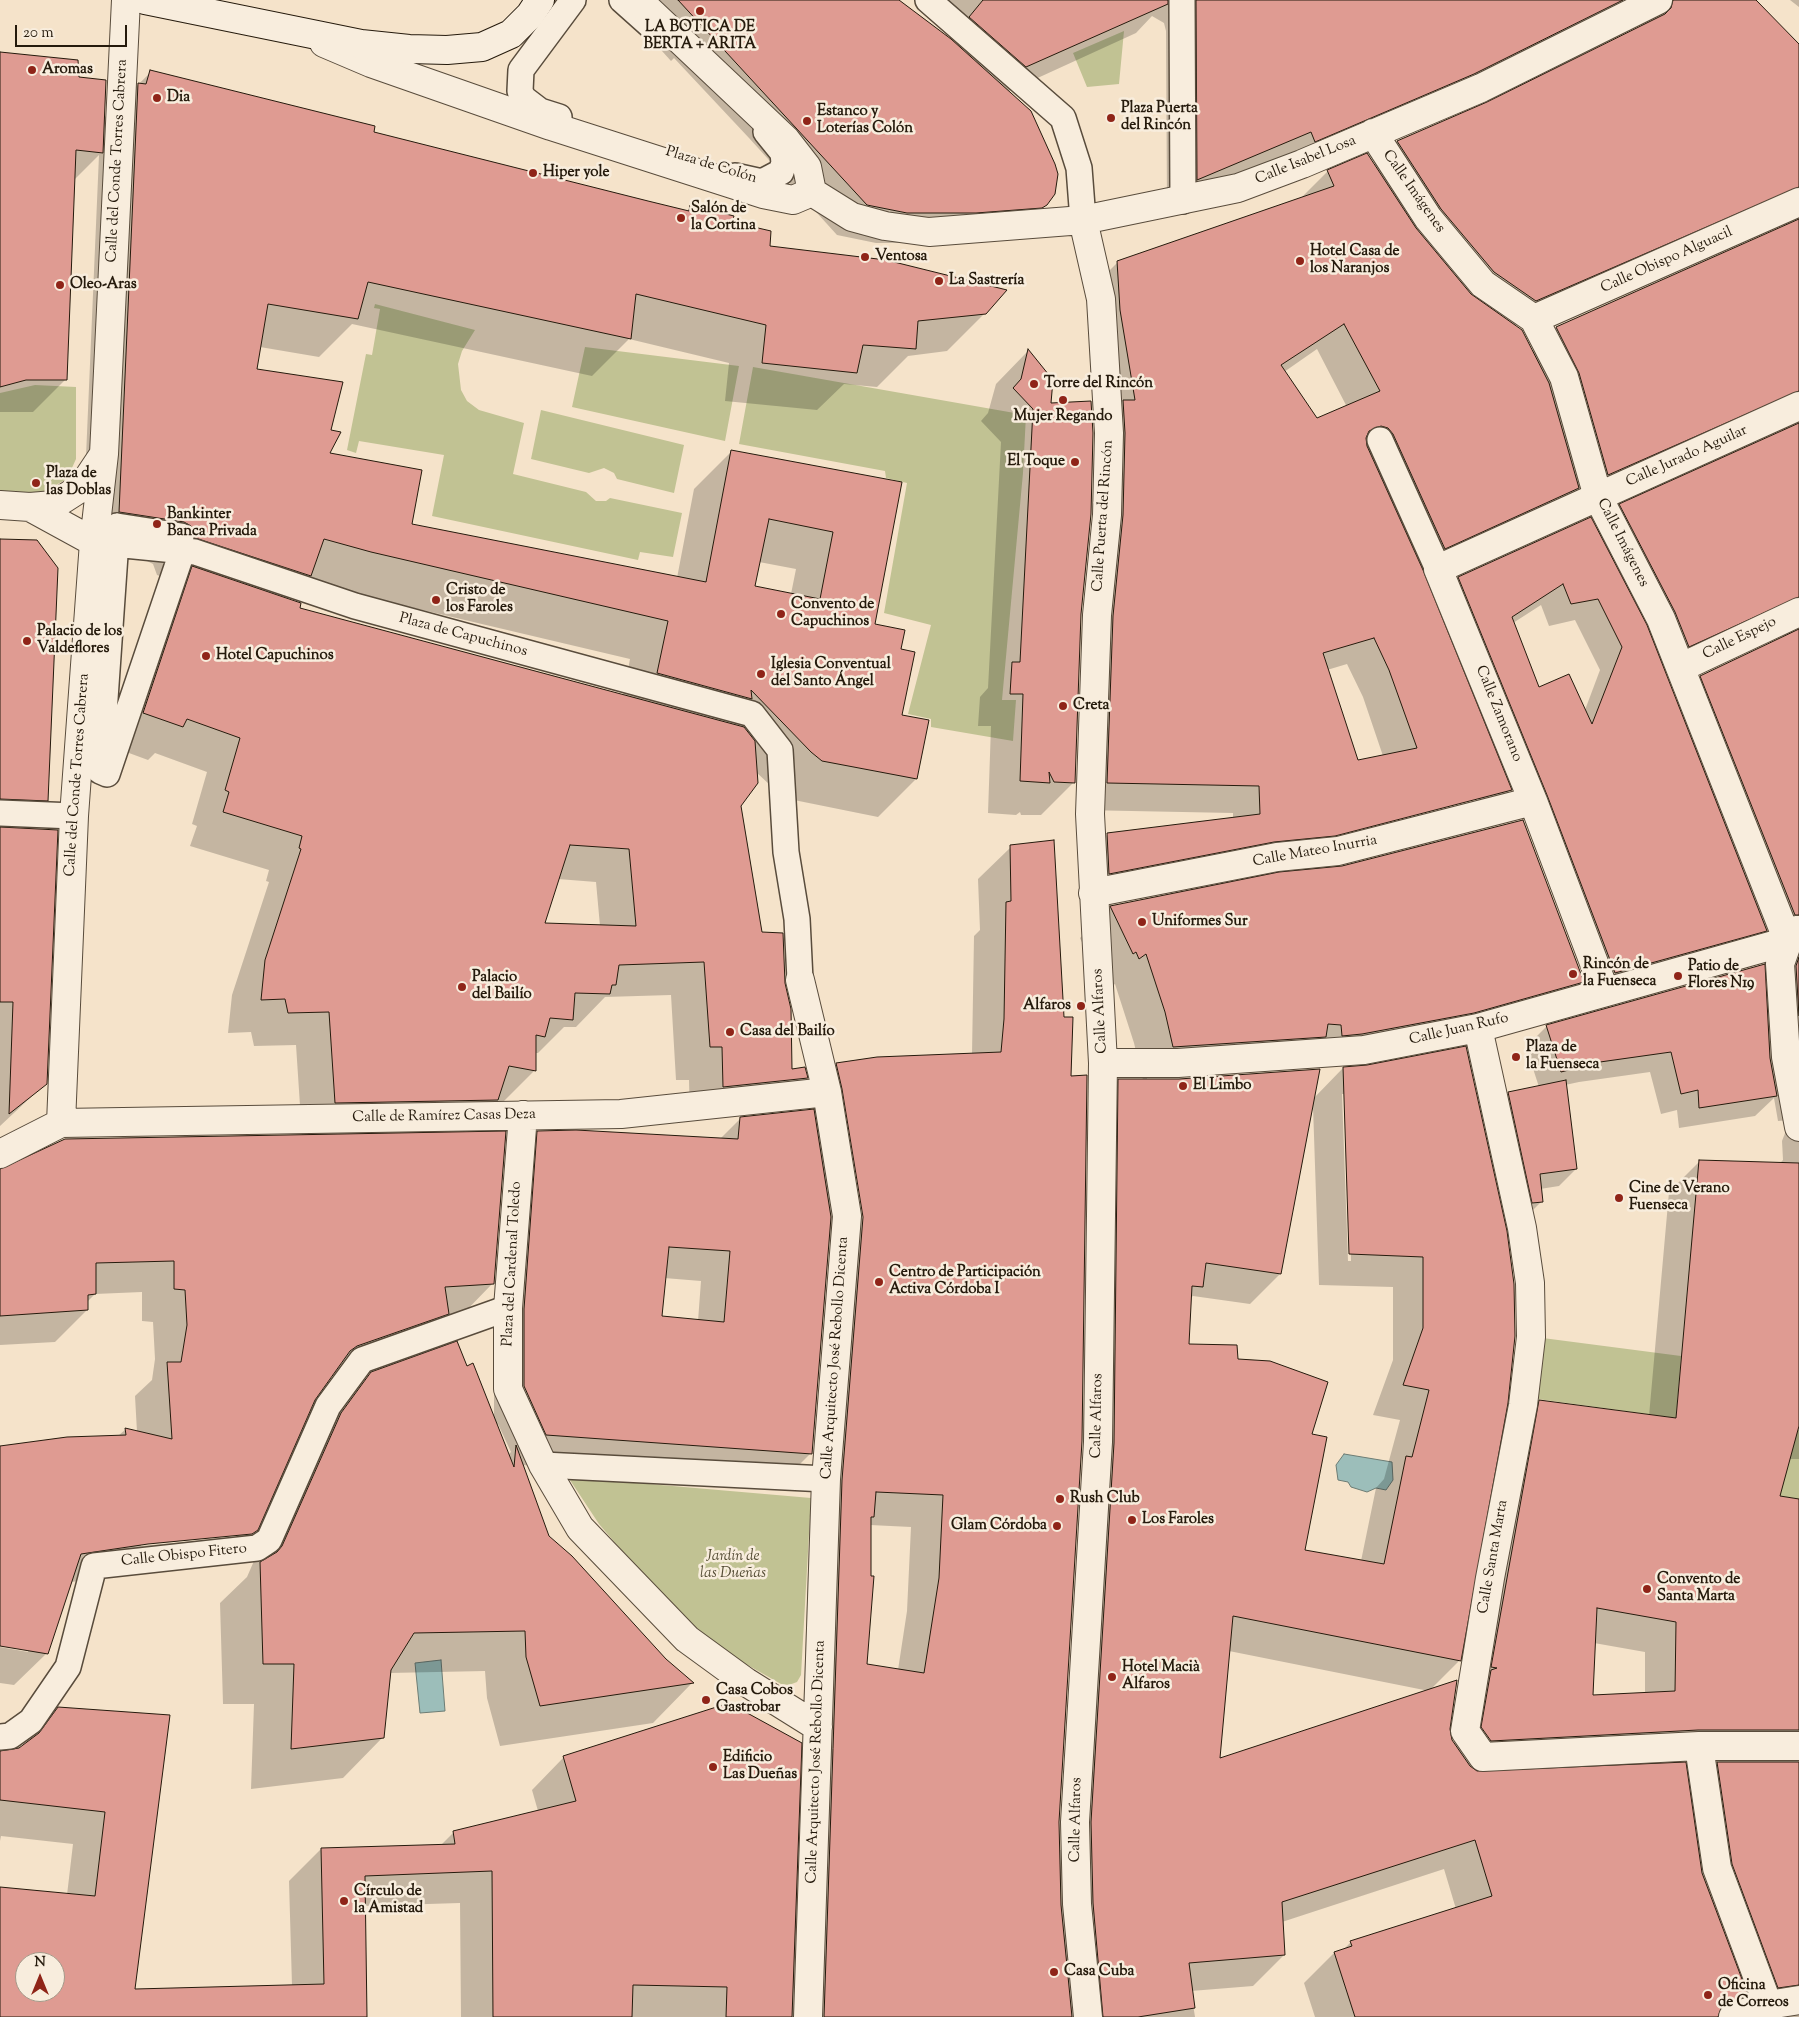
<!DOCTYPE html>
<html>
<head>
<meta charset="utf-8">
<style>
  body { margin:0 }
  #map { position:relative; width:1799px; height:2017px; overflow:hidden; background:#f5e3ca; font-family:"Sorts Mill Goudy",serif }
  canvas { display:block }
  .north { position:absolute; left:15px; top:1952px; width:50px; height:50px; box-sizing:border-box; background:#f8eddd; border:1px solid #a49989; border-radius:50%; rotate:0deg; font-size:14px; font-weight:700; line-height:20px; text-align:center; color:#251a0c }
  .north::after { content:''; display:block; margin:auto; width:18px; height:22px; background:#8f2418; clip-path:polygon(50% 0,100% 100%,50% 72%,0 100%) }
  .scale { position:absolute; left:15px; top:25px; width:112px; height:22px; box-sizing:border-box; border:2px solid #251a0c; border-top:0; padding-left:6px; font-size:15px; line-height:18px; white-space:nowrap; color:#251a0c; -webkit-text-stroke:4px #f8eddd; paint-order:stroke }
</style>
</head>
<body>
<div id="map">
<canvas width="1799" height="2017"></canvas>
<div class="north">N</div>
<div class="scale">20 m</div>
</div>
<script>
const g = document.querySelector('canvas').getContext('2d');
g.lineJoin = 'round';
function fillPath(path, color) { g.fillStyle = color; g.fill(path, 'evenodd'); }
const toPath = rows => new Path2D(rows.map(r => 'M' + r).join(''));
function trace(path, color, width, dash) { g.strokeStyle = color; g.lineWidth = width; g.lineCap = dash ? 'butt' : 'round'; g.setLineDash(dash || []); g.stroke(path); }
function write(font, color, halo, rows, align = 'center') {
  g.font = font + ' "Sorts Mill Goudy",serif'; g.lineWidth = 5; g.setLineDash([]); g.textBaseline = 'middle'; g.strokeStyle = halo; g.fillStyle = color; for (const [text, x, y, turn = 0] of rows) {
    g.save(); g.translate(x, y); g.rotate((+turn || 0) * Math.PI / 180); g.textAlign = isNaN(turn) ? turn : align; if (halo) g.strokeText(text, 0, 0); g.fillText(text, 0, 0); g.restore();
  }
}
const green = toPath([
  [1124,31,1119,84,1087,87,1073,53],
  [375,304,475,330,462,351,458,364,461,390,467,401,479,410,524,423,513,474,586,492,596,501,606,501,610,498,682,513,673,557,640,552,638,560,432,516,444,455,359,441,356,453,347,450,366,354,372,355,380,309,374,308],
  [585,347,739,366,725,441,572,407],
  [753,367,1026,415,1023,473,1002,700,1016,700,1013,741,931,727,931,719,908,714,931,625,884,613,907,483,886,478,885,471,739,444],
  [35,385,76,387,76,459,67,479,41,493,0,493,0,393],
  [541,410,684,445,674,493,617,479,614,473,604,468,589,473,531,459],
  [1535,1337,1681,1356,1676,1418,1530,1398],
  [1785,1429,1799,1430,1799,1499,1780,1496],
  [568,1477,811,1498,801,1675,797,1682,789,1685,781,1684,693,1634,599,1524]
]);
const water = toPath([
  [1344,1454,1392,1462,1393,1480,1386,1490,1376,1488,1367,1492,1351,1487,1348,1482,1338,1480,1336,1465,1344,1454],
  [441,1660,445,1711,420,1713,415,1663,441,1660]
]);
const shadow = toPath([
  [616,0,898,0,948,38,951,35,938,0,1755,0,1799,45,1799,1459,1789,1459,1778,1497,1799,1500,1799,2017,1315,2017,1304,1983,1334,1953,1343,1950,1351,1942,1456,1909,1444,1869,1282,1922,1284,1955,1253,1986,1191,1991,1195,2017,461,2017,460,1903,364,1906,366,2017,0,2017,0,1888,67,1895,73,1844,1,1836,0,1841,0,1752,21,1747,58,1708,169,1716,133,1991,292,1986,289,1881,321,1849,440,1846,454,1832,538,1811,532,1790,564,1757,729,1704,802,1745,810,1513,831,1250,829,1240,811,1453,781,1483,522,1465,548,1537,666,1660,692,1683,653,1723,500,1746,487,1698,485,1671,389,1673,383,1737,343,1778,251,1789,254,1704,223,1704,220,1603,247,1577,300,1455,331,1414,372,1373,466,1367,494,1420,494,1339,508,1162,538,1132,720,1139,741,1118,808,1111,804,1096,837,1064,972,1054,974,936,980,930,978,879,1011,847,1059,1850,1061,1850,1083,1474,1088,1111,1119,1080,1143,1080,1134,1043,1115,984,1107,989,1101,984,1080,938,1111,907,1583,982,1552,1013,1293,1068,1147,1078,1147,1080,1313,1099,1343,1068,1367,1067,1465,1048,1460,1660,1429,1691,1229,1651,1219,1759,1448,1729,1454,1744,1509,1432,1540,1401,1649,1416,1669,1192,1700,1161,1780,1163,1783,1160,1782,1141,1790,1120,1778,1121,1774,1098,1755,1116,1679,1128,1677,1110,1661,1114,1650,1072,1579,1082,1565,1085,1576,1169,1559,1186,1540,1189,1542,1201,1524,1219,1491,1111,1509,1093,1539,1087,1526,1047,1547,1026,1765,998,1782,956,1592,995,1526,818,1437,600,1459,578,1596,530,1620,505,1784,431,1777,423,1577,505,1574,492,1551,515,1422,573,1510,790,1483,817,1082,900,1080,861,1107,835,1233,819,1233,813,1080,810,1098,461,1091,289,1118,262,1301,198,1328,171,1374,165,1397,142,1488,104,1642,27,1636,18,1167,210,1166,31,1164,23,1152,16,1136,33,1007,92,1047,204,1015,235,945,243,876,243,837,235,749,138,674,58,671,61],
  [1761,218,1777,219,1784,227,1556,328,1532,352,1515,326],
  [1317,349,1347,407,1317,419,1284,372],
  [1541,605,1549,626,1575,620,1600,670,1585,710,1538,689,1513,623],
  [1761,628,1777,629,1783,637,1701,677,1676,702,1664,673],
  [1347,664,1363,697,1383,756,1357,762,1327,670],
  [1478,798,1478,800,1330,838,1329,836],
  [841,1089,844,1089,865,1223,862,1224],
  [1342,1094,1345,1094,1351,1261,1348,1261],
  [1313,1106,1319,1285,1393,1287,1393,1360,1373,1415,1400,1420,1384,1479,1376,1488,1361,1561,1304,1551,1311,1435,1237,1360,1188,1345,1190,1298,1193,1296,1250,1304,1280,1274],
  [664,1278,701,1281,698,1321,661,1317],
  [498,1424,511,1452,508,1455,496,1425],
  [870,1525,911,1527,907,1611,898,1670,866,1665],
  [1594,1643,1645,1652,1645,1693,1591,1696],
  [1667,1760,1720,1760,1689,1792,1502,1771,1502,1769],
  [25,1962,55,1962,55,1992,25,1992],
  [1790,0,1799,0,1799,7],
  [0,54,78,78,103,119,151,72,373,133,686,212,691,207,731,223,769,248,985,313,947,351,908,356,877,387,844,384,817,410,725,401,729,363,629,339,592,376,352,324,319,357,260,347,256,370,329,431,328,454,410,525,677,578,694,489,732,451,901,483,874,625,900,650,901,716,928,721,916,779,878,817,784,798,756,772,739,805,761,933,784,983,791,1070,806,1078,773,1111,690,1120,689,1080,676,1080,671,995,605,997,576,1027,564,1027,538,1053,535,1053,535,1070,501,1104,494,1103,463,1133,493,1283,461,1316,444,1317,415,1346,331,1376,314,1399,256,1530,224,1562,218,1566,114,1576,71,1582,47,1653,14,1685,0,1683,0,1647,28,1652,28,1649,0,1645,0,1447,118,1436,126,1429,137,1432,135,1396,152,1380,155,1359,153,1322,142,1321,142,1292,95,1294,87,1302,87,1310,55,1342,0,1345,0,1170,302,1136,296,1045,254,1046,251,1032,228,1033,232,995,269,882,266,881,269,870,190,846,197,826,192,824,207,772,155,753,148,760,110,746,178,582,157,575,153,564,145,560,82,549,99,155,74,180,65,380,33,412,0,412],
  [759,562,796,569,791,594,754,587],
  [304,582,630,659,623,696,298,609,286,599],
  [558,879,596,882,600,926,543,924],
  [238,1534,238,1537,141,1546,141,1543],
  [1028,351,1050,404,1080,614,1074,782,1041,815,1021,815,1020,812,1016,815,988,813,991,726,978,726,980,697,988,688,1001,442,981,421,988,413,996,384],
  [0,540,47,800,18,829,46,1083,0,1126]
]);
const building = toPath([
  [678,0,899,0,951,39,1031,111,1055,164,1058,174,1055,194,1047,205,1042,208,976,213,907,213,867,205,678,0],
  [983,0,1168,0,1168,4,1026,67,969,17,983,0],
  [1196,0,1623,0,1474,74,1315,142,1311,132,1197,180,1196,0],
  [1673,0,1756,0,1799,44,1799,187,1536,301,1494,272,1441,209,1397,141,1487,102,1665,14,1671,8,1673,0],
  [0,52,78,60,79,77,106,80,103,153,76,150,67,380,26,380,0,387,0,52],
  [150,70,375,126,374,132,648,201,689,211,690,205,734,216,732,222,771,231,770,246,886,260,1007,290,986,314,918,321,916,349,863,345,857,373,762,363,766,325,636,294,631,339,368,282,358,319,268,304,257,369,343,382,331,430,341,432,330,453,422,470,412,524,706,582,731,450,902,482,875,624,905,630,901,649,915,652,902,715,929,720,917,779,822,761,811,752,751,690,752,699,657,673,668,621,371,552,324,539,311,576,195,538,191,526,184,522,119,512,138,83,146,84,150,70],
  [769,519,833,532,820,599,755,586,769,519],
  [1367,153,1416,228,1471,294,1522,330,1549,383,1579,488,1445,549,1393,434,1388,428,1381,426,1369,431,1366,438,1367,446,1423,570,1512,790,1335,836,1274,842,1109,874,1107,833,1260,814,1259,786,1107,783,1113,616,1123,515,1125,433,1123,400,1135,400,1120,310,1117,261,1334,186,1327,170,1367,153],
  [1344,324,1380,391,1317,418,1281,365,1344,324],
  [1374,638,1389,670,1417,748,1358,760,1323,653,1374,638],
  [1799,219,1799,391,1608,475,1579,373,1556,327,1799,219],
  [1028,349,1053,380,1051,403,1091,401,1093,433,1091,514,1081,614,1075,783,1054,782,1049,772,1050,783,1020,781,1023,694,1010,694,1012,662,1020,662,1033,409,1013,388,1021,379,1028,349],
  [1799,423,1799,597,1689,647,1675,612,1619,504,1799,423],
  [1591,517,1647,625,1767,931,1615,973,1547,795,1458,577,1591,517],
  [1563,584,1571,604,1598,599,1622,647,1592,724,1569,674,1539,687,1512,617,1563,584],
  [0,539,37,540,58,568,48,801,0,799,0,539],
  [192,566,301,603,300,608,744,727,755,741,758,783,741,806,762,932,783,933,785,983,791,1009,792,1069,805,1067,808,1078,723,1087,722,1047,710,1047,704,962,619,965,616,985,612,985,610,994,575,993,573,1020,550,1018,545,1037,536,1035,536,1071,509,1066,498,1100,335,1103,329,1012,288,1013,285,999,261,1000,265,960,301,849,299,848,302,836,223,812,229,792,225,790,240,738,187,719,183,727,143,713,192,566],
  [570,845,629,849,636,926,545,923,570,845],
  [1799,629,1799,915,1795,915,1700,676,1799,629],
  [1523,820,1584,982,1474,1013,1362,1034,1342,1036,1341,1025,1328,1024,1326,1037,1173,1047,1165,1012,1146,954,1139,959,1136,952,1133,954,1110,906,1279,872,1342,866,1523,820],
  [0,827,58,830,47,1084,9,1114,13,1002,0,1002,0,827],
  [1054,840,1064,1017,1073,1017,1071,1076,1087,1075,1082,1441,1059,1822,1061,1905,1072,2017,824,2017,842,1480,863,1217,842,1089,836,1063,877,1057,1001,1052,1004,1019,1006,902,1011,901,1010,845,1054,840],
  [876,1492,943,1495,939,1578,924,1673,867,1664,874,1576,871,1576,871,1517,874,1517,876,1492],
  [1799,957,1799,1016,1796,966,1799,957],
  [1765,964,1770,1058,1777,1096,1699,1108,1698,1090,1681,1094,1671,1052,1600,1062,1561,1072,1546,1025,1765,964],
  [1466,1046,1507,1231,1514,1284,1515,1336,1508,1403,1461,1661,1233,1616,1220,1758,1457,1680,1450,1729,1452,1740,1470,1766,1477,1771,1686,1762,1702,1873,1748,1995,1722,2006,1718,2017,1355,2017,1334,1952,1352,1946,1350,1941,1492,1896,1475,1840,1282,1902,1285,1955,1189,1963,1195,2008,1138,2017,1103,2017,1093,1903,1091,1822,1114,1443,1118,1079,1179,1079,1320,1069,1281,1274,1206,1263,1203,1287,1192,1286,1189,1344,1237,1345,1238,1359,1270,1361,1328,1382,1312,1434,1327,1437,1305,1550,1384,1564,1406,1456,1412,1457,1429,1390,1403,1385,1423,1328,1423,1257,1349,1254,1343,1067,1367,1065,1466,1046],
  [1566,1080,1577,1169,1540,1174,1543,1202,1532,1203,1508,1092,1566,1080],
  [814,1109,831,1217,812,1454,546,1435,524,1386,524,1309,537,1131,576,1130,738,1139,740,1117,814,1109],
  [669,1247,730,1251,724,1322,662,1316,669,1247],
  [506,1131,494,1284,445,1287,449,1314,357,1346,350,1351,315,1400,258,1530,252,1534,148,1544,81,1554,48,1654,0,1646,0,1446,67,1437,126,1435,125,1428,172,1439,167,1362,181,1362,187,1325,185,1290,174,1289,174,1261,96,1263,96,1294,88,1295,88,1310,0,1316,0,1169,65,1139,506,1131],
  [1699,1160,1799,1163,1799,1426,1780,1496,1799,1499,1799,1730,1698,1730,1491,1741,1481,1727,1491,1670,1497,1668,1491,1667,1539,1400,1676,1418,1699,1160],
  [1597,1608,1676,1622,1675,1691,1593,1695,1597,1608],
  [457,1341,467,1366,473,1363,514,1467,516,1445,549,1536,572,1556,666,1659,694,1683,540,1706,526,1657,525,1631,414,1633,391,1670,384,1738,291,1749,294,1664,263,1664,260,1562,277,1552,282,1546,341,1413,371,1372,457,1341],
  [729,1703,802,1743,792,2017,726,2017,727,1987,633,1985,632,2017,493,2017,492,1871,365,1876,367,2017,0,2017,0,1887,95,1896,105,1812,0,1800,0,1751,19,1748,39,1733,58,1707,170,1715,135,1989,324,1984,321,1848,455,1844,453,1831,576,1801,563,1756,729,1703],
  [25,1962,55,1962,55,1992,25,1992,25,1962],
  [1717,1762,1799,1762,1799,1985,1778,1988,1732,1864,1717,1762]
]);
const pedestrian = toPath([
  [622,0,650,25],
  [928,0,1063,118,1079,168,1083,220],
  [1182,0,1183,201],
  [559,117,540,111,523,98,520,91,521,70,573,0],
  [735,176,762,182,781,172,784,163,783,153,766,132],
  [1380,440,1438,569],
  [117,526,181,536,177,549,180,558,107,774,100,771,117,526],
  [94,542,195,552,355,606,752,714,780,750,786,852,797,919,800,980],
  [0,813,74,816],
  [543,1465,826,1479],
  [0,1737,10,1736,31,1721,68,1667,94,1566,257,1548,269,1540,328,1406,362,1360,508,1308]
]);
const minor = toPath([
  [638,0,786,140,807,167,812,192,852,217,885,226,929,232,1083,220,1238,188,1302,164,1481,88,1658,0],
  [324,43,371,63,551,126,763,194,793,200,812,192],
  [1373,133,1428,218,1483,284,1534,319,1564,377,1598,497,1661,619,1788,941,1780,964,1786,1057,1799,1127],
  [1083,220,1101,299,1109,433,1107,515,1097,615,1090,814,1103,1063,1098,1442,1075,1822,1077,1904,1088,2017],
  [1534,319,1799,202],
  [0,505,30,507,54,505,82,487,102,457],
  [30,507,94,542],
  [1682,667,1799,612],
  [1093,893,1277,857,1338,851,1533,801],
  [800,980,827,1092,847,1216,826,1479,808,2017],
  [1605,992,1533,801,1438,569,1799,406],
  [1478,1028,1522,1228,1530,1283,1531,1337,1523,1405,1490,1578,1465,1731,1483,1757,1699,1746,1799,1746],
  [1103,1063,1178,1063,1364,1050,1478,1028,1788,941,1797,930],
  [523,1115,508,1308,508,1389,543,1465,580,1528,687,1639,746,1682,818,1727],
  [61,1123,74,816,94,542,104,454,126,0],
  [0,1154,61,1123,621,1114,827,1092],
  [1699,1746,1717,1868,1768,2005],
  [1733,2017,1768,2005,1799,2000]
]);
const secondary = toPath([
  [145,0,361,44,409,49,447,50,482,47,511,34,530,15,540,0]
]);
const markers = [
  [700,11,5,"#8f2418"],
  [32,70,5,"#8f2418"],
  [157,98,5,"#8f2418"],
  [1111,118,5,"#8f2418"],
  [807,121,5,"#8f2418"],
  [533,173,5,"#8f2418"],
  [681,218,5,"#8f2418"],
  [865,257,5,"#8f2418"],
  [1300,261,5,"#8f2418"],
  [939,281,5,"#8f2418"],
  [60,285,5,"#8f2418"],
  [1034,384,5,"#8f2418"],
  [1063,400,5,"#8f2418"],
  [1075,462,5,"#8f2418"],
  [36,483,5,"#8f2418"],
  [157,524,5,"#8f2418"],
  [436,600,5,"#8f2418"],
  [781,614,5,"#8f2418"],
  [27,641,5,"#8f2418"],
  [206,656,5,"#8f2418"],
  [761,674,5,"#8f2418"],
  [1063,706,5,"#8f2418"],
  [1142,922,5,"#8f2418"],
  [1573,974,5,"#8f2418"],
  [1678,976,5,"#8f2418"],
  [462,987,5,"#8f2418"],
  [1081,1006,5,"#8f2418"],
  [730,1032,5,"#8f2418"],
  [1516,1057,5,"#8f2418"],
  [1183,1086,5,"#8f2418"],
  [1619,1198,5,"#8f2418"],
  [879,1282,5,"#8f2418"],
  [1060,1499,5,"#8f2418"],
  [1132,1520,5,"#8f2418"],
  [1057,1526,5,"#8f2418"],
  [1647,1589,5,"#8f2418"],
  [1112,1677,5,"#8f2418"],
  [706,1700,5,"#8f2418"],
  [713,1767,5,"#8f2418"],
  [344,1901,5,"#8f2418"],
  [1054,1972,5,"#8f2418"],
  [1708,1995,5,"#8f2418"]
];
const poiNames = [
  ["LA BOTICA DE",700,28,"center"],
  ["BERTA + ARITA",700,45,"center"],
  ["Aromas",42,70],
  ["Dia",167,98],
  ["Plaza Puerta",1121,109],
  ["del Rincón",1121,126],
  ["Estanco y",817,112],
  ["Loterías Colón",817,129],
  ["Hiper yole",543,173],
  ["Salón de",691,209],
  ["la Cortina",691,226],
  ["Hotel Casa de",1310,252],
  ["los Naranjos",1310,269],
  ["Ventosa",875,257],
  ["La Sastrería",949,281],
  ["Oleo-Aras",70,285],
  ["Torre del Rincón",1044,384],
  ["Mujer Regando",1063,417,"center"],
  ["El Toque",1065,462,"right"],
  ["Plaza de",46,474],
  ["las Doblas",46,491],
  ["Bankinter",167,515],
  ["Banca Privada",167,532],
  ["Cristo de",446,591],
  ["los Faroles",446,608],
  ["Convento de",791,605],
  ["Capuchinos",791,622],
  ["Palacio de los",37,632],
  ["Valdeflores",37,649],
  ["Hotel Capuchinos",216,656],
  ["Iglesia Conventual",771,665],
  ["del Santo Ángel",771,682],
  ["Creta",1073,706],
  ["Uniformes Sur",1152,922],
  ["Rincón de",1583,965],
  ["la Fuenseca",1583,982],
  ["Patio de",1688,967],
  ["Flores N19",1688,984],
  ["Palacio",472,978],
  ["del Bailío",472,995],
  ["Alfaros",1071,1006,"right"],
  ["Casa del Bailío",740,1032],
  ["Plaza de",1526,1048],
  ["la Fuenseca",1526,1065],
  ["El Limbo",1193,1086],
  ["Cine de Verano",1629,1189],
  ["Fuenseca",1629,1206],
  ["Centro de Participación",889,1273],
  ["Activa Córdoba I",889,1290],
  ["Rush Club",1070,1499],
  ["Los Faroles",1142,1520],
  ["Glam Córdoba",1047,1526,"right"],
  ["Convento de",1657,1580],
  ["Santa Marta",1657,1597],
  ["Hotel Macià",1122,1668],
  ["Alfaros",1122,1685],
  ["Casa Cobos",716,1691],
  ["Gastrobar",716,1708],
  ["Edificio",723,1758],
  ["Las Dueñas",723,1775],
  ["Círculo de",354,1892],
  ["la Amistad",354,1909],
  ["Casa Cuba",1064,1972],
  ["Oficina",1718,1986],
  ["de Correos",1718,2003]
];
const streetNames = [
  ["Calle del Conde Torres Cabrera",118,161,-87],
  ["Calle Isabel Losa",1306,161,-22],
  ["Plaza de Colón",711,166,17],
  ["Calle Imágenes",1413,192,55],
  ["Calle Obispo Alguacil",1667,261,-24],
  ["Calle Jurado Aguilar",1687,457,-24],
  ["Calle Puerta del Rincón",1104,516,-86],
  ["Calle Imágenes",1622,543,63],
  ["Plaza de Capuchinos",463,636,15],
  ["Calle Espejo",1740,639,-26],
  ["Calle Zamorano",1498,714,68],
  ["Calle del Conde Torres Cabrera",78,775,-86],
  ["Calle Mateo Inurria",1315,852,-10],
  ["Calle Alfaros",1101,1011,-93],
  ["Calle Juan Rufo",1459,1030,-13],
  ["Calle de Ramírez Casas Deza",444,1117,-1],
  ["Plaza del Cardenal Toledo",513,1264,-87],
  ["Calle Arquitecto José Rebollo Dicenta",836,1358,-86],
  ["Calle Alfaros",1098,1416,-89],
  ["Calle Obispo Fitero",184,1556,-6],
  ["Calle Santa Marta",1494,1557,-80],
  ["Calle Arquitecto José Rebollo Dicenta",817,1762,-88],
  ["Calle Alfaros",1077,1820,-89]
];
const parkNames = [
  ["Jardín de",733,1557],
  ["las Dueñas",733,1574]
];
fillPath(green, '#c1c293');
fillPath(water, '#9cbeba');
trace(water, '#6c7c74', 1);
fillPath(shadow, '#0003');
fillPath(building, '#df9b92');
trace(building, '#251a0c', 1);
trace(pedestrian, '#594c3c', 28);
trace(minor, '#594c3c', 30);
trace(secondary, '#251a0c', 30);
trace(pedestrian, '#f8eddd', 25);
trace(minor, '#f8eddd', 28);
trace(secondary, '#f8eddd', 28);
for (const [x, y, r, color] of markers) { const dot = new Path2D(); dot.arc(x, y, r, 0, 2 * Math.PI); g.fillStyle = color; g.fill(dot); trace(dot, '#f8eddd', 2); }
write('bold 15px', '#251a0c', '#f8eddd', poiNames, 'left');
write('15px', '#251a0c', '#f8eddd', streetNames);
write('italic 15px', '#544c34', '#f8eddd', parkNames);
</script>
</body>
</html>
